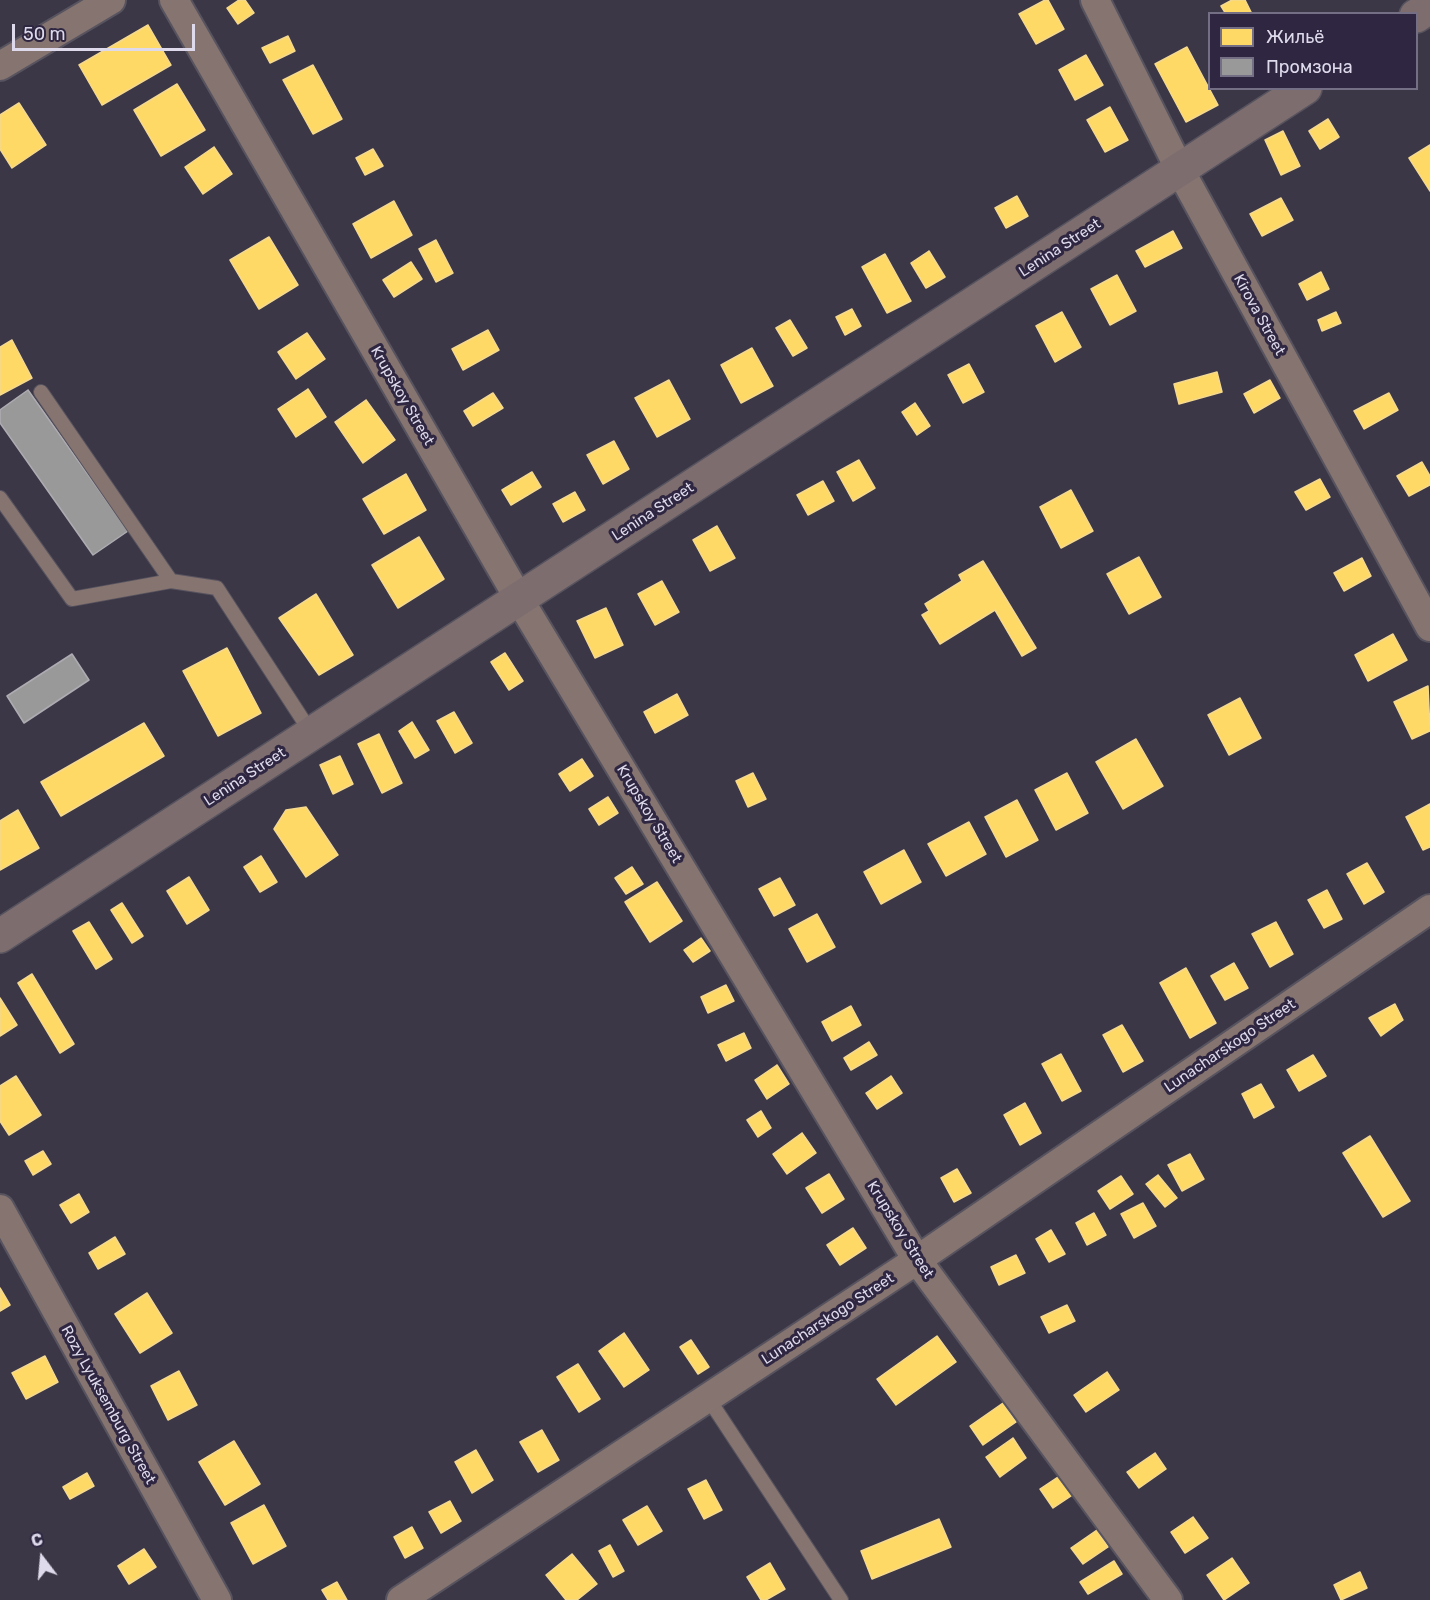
<!DOCTYPE html>
<html>
<head>
<meta charset="utf-8">
<style>
  body { margin:0 }
  #map { position:relative; width:1430px; height:1600px; overflow:hidden; background:#3c3746; font-family:Rubik,sans-serif }
  canvas { display:block }
  .legend { position:absolute; left:1208px; top:12px; width:210px; height:78px; box-sizing:border-box; background:#2f2742; border:2px solid #756f86; margin:0; padding:8px 10px; list-style:none; font-size:18px; color:#dedaeb }
  .legend li { display:flex; align-items:center; gap:12px; height:30px }
  .legend b { width:30px; border:2px solid #756f86 }
  .north { position:absolute; left:12px; top:1528px; width:60px; height:60px; -webkit-text-stroke:4px #2f2742; paint-order:stroke; rotate:344deg; font-size:16px; font-weight:700; line-height:24px; text-align:center; color:#dedaeb }
  .north::after { content:''; display:block; margin:auto; width:21px; height:27px; background:#dedaeb; clip-path:polygon(50% 0,100% 100%,50% 72%,0 100%) }
  .scale { position:absolute; left:12px; top:24px; width:183px; height:27px; box-sizing:border-box; border:3px solid #dedaeb; border-top:0; padding-left:8px; font-size:18px; line-height:21px; white-space:nowrap; color:#dedaeb; -webkit-text-stroke:4px #2f2742; paint-order:stroke }
</style>
</head>
<body>
<div id="map">
<canvas width="1430" height="1600"></canvas>
<ul class="legend">
<li><b style="height:16px;background:#ffd966"></b>Жильё</li>
<li><b style="height:16px;background:#999"></b>Промзона</li>
</ul>
<div class="north">С</div>
<div class="scale">50 m</div>
</div>
<script>
const g = document.querySelector('canvas').getContext('2d');
g.lineJoin = 'round';
function fillPath(path, color) { g.fillStyle = color; g.fill(path, 'evenodd'); }
const toPath = rows => new Path2D(rows.map(r => 'M' + r).join(''));
function trace(path, color, width, dash) { g.strokeStyle = color; g.lineWidth = width; g.lineCap = dash ? 'butt' : 'round'; g.setLineDash(dash || []); g.stroke(path); }
function write(font, color, halo, rows, align = 'center') {
  g.font = font + ' Rubik,sans-serif'; g.lineWidth = 6; g.setLineDash([]); g.textBaseline = 'middle'; g.strokeStyle = halo; g.fillStyle = color; for (const [text, x, y, turn = 0] of rows) {
    g.save(); g.translate(x, y); g.rotate((+turn || 0) * Math.PI / 180); g.textAlign = isNaN(turn) ? turn : align; if (halo) g.strokeText(text, 0, 0); g.fillText(text, 0, 0); g.restore();
  }
}
const homes = toPath([
  [239,0,245,0,254,13,238,24,227,8,239,0],
  [1045,0,1048,0,1064,29,1036,44,1019,14,1045,0],
  [1232,0,1245,0,1252,14,1226,14,1221,6,1232,0],
  [148,25,171,65,102,105,79,65,148,25],
  [288,36,295,51,270,63,262,48,288,36],
  [1187,47,1218,105,1186,122,1155,64,1187,47],
  [1086,55,1103,85,1075,100,1059,70,1086,55],
  [313,65,342,119,313,134,283,80,313,65],
  [177,84,205,130,161,156,134,110,177,84],
  [19,103,46,145,12,168,0,149,0,115,19,103],
  [1110,107,1128,140,1105,152,1087,120,1110,107],
  [1328,119,1339,137,1320,149,1309,131,1328,119],
  [1283,131,1300,166,1281,175,1265,140,1283,131],
  [1430,145,1430,191,1409,158,1430,145],
  [214,147,232,174,203,194,185,167,214,147],
  [373,149,383,166,365,175,356,158,373,149],
  [1017,196,1028,216,1006,228,995,208,1017,196],
  [1281,198,1293,220,1262,236,1250,214,1281,198],
  [394,201,412,235,371,258,353,224,394,201],
  [1173,231,1182,248,1145,267,1136,251,1173,231],
  [269,237,298,285,259,309,230,260,269,237],
  [436,240,453,273,436,282,419,249,436,240],
  [929,251,945,277,926,288,911,263,929,251],
  [885,254,911,301,887,313,862,267,885,254],
  [411,262,422,279,394,297,383,280,411,262],
  [1321,272,1329,289,1307,300,1299,284,1321,272],
  [1117,275,1136,311,1110,325,1091,289,1117,275],
  [852,309,861,326,845,335,836,317,852,309],
  [1062,312,1081,347,1055,362,1036,326,1062,312],
  [1336,312,1341,323,1322,331,1318,320,1336,312],
  [790,320,807,348,793,356,776,328,790,320],
  [488,330,499,350,463,370,452,349,488,330],
  [307,333,325,359,296,379,278,352,307,333],
  [12,340,32,378,0,395,0,347,12,340],
  [752,348,773,386,741,403,721,365,752,348],
  [969,364,984,392,963,403,948,375,969,364],
  [1217,372,1222,392,1179,404,1174,384,1217,372],
  [669,380,690,419,657,437,635,398,669,380],
  [1270,380,1280,398,1254,413,1244,394,1270,380],
  [308,389,326,417,296,437,278,409,308,389],
  [493,393,503,408,473,426,464,411,493,393],
  [1389,393,1398,410,1364,429,1354,411,1389,393],
  [366,400,395,440,363,463,335,422,366,400],
  [915,403,930,426,917,435,902,412,915,403],
  [614,441,629,469,603,484,587,455,614,441],
  [859,460,875,488,853,501,837,472,859,460],
  [1422,462,1430,476,1430,485,1409,496,1397,476,1422,462],
  [532,472,541,487,511,505,502,490,532,472],
  [406,474,426,510,384,534,363,499,406,474],
  [1320,479,1330,497,1306,510,1295,492,1320,479],
  [823,481,834,501,808,515,797,495,823,481],
  [1071,490,1093,531,1061,548,1040,507,1071,490],
  [575,492,585,510,563,522,553,504,575,492],
  [717,526,735,558,710,571,693,540,717,526],
  [419,537,444,579,398,608,372,565,419,537],
  [1139,557,1161,597,1129,614,1107,574,1139,557],
  [1362,558,1371,576,1344,591,1334,573,1362,558],
  [983,561,1036,648,1022,656,995,610,940,644,922,615,929,611,925,604,962,581,959,575,983,561],
  [662,581,679,612,655,625,638,594,662,581],
  [316,594,353,655,319,675,279,618,316,594],
  [606,608,623,645,595,658,577,621,606,608],
  [1393,634,1407,660,1368,681,1355,655,1393,634],
  [227,648,261,713,218,736,183,671,227,648],
  [505,653,523,681,509,690,491,662,505,653],
  [1428,686,1430,731,1412,739,1394,702,1428,686],
  [677,694,688,715,655,733,644,712,677,694],
  [1240,698,1261,738,1229,755,1208,715,1240,698],
  [454,712,472,743,455,753,437,721,454,712],
  [412,722,429,750,415,758,399,731,412,722],
  [144,723,164,756,61,816,41,782,144,723],
  [379,734,402,783,382,793,358,744,379,734],
  [1136,739,1163,786,1123,809,1096,762,1136,739],
  [340,756,353,784,333,794,320,765,340,756],
  [582,759,593,776,570,791,559,774,582,759],
  [753,773,766,799,748,807,736,781,753,773],
  [1067,773,1088,813,1056,830,1035,790,1067,773],
  [608,797,618,813,599,825,589,809,608,797],
  [1017,800,1038,840,1006,857,985,817,1017,800],
  [1430,804,1430,847,1423,850,1406,817,1430,804],
  [306,807,338,855,306,877,274,829,286,810,306,807],
  [18,810,39,848,0,870,0,821,18,810],
  [969,822,986,854,946,876,928,844,969,822],
  [904,850,921,882,881,904,864,872,904,850],
  [261,856,277,882,260,892,244,867,261,856],
  [1367,863,1384,892,1364,904,1347,874,1367,863],
  [632,867,643,884,626,894,615,878,632,867],
  [189,877,209,910,187,924,167,891,189,877],
  [780,878,795,905,774,916,759,889,780,878],
  [657,882,682,921,650,942,625,902,657,882],
  [1327,890,1342,919,1324,928,1308,900,1327,890],
  [122,903,143,936,132,943,111,910,122,903],
  [817,914,835,947,807,962,789,929,817,914],
  [89,922,112,959,96,969,73,931,89,922],
  [1276,922,1293,954,1270,967,1252,934,1276,922],
  [701,938,710,951,693,962,684,950,701,938],
  [1234,963,1248,988,1225,1000,1211,976,1234,963],
  [1186,968,1216,1023,1190,1038,1160,983,1186,968],
  [32,974,74,1044,60,1053,18,983,32,974],
  [726,985,734,1001,708,1013,701,997,726,985],
  [0,998,17,1025,0,1036,0,998],
  [1395,1004,1403,1020,1381,1036,1369,1018,1395,1004],
  [851,1006,861,1025,832,1041,822,1022,851,1006],
  [1122,1025,1143,1061,1123,1072,1103,1035,1122,1025],
  [744,1033,751,1048,726,1061,718,1045,744,1033],
  [869,1042,877,1055,851,1070,844,1058,869,1042],
  [1061,1054,1081,1091,1062,1101,1042,1064,1061,1054],
  [1313,1055,1326,1076,1299,1091,1287,1070,1313,1055],
  [777,1065,789,1084,767,1099,755,1080,777,1065],
  [16,1076,41,1115,9,1135,0,1121,0,1086,16,1076],
  [891,1076,902,1093,877,1109,866,1093,891,1076],
  [1261,1084,1274,1107,1254,1118,1242,1094,1261,1084],
  [1025,1103,1041,1133,1020,1145,1004,1115,1025,1103],
  [761,1111,771,1128,758,1137,747,1120,761,1111],
  [802,1133,816,1153,787,1174,773,1154,802,1133],
  [1370,1136,1410,1201,1383,1217,1343,1153,1370,1136],
  [43,1151,51,1164,33,1175,25,1161,43,1151],
  [1190,1154,1204,1179,1182,1191,1168,1165,1190,1154],
  [957,1169,971,1193,954,1202,941,1178,957,1169],
  [829,1174,844,1199,822,1213,806,1188,829,1174],
  [1158,1175,1177,1198,1165,1207,1146,1184,1158,1175],
  [1121,1176,1133,1194,1110,1209,1098,1191,1121,1176],
  [79,1194,89,1212,71,1223,60,1205,79,1194],
  [1143,1203,1156,1226,1134,1238,1121,1214,1143,1203],
  [1094,1213,1106,1235,1087,1245,1076,1223,1094,1213],
  [853,1228,866,1248,840,1265,827,1245,853,1228],
  [1051,1230,1065,1254,1049,1262,1036,1239,1051,1230],
  [115,1237,125,1254,98,1269,89,1253,115,1237],
  [1016,1255,1025,1273,999,1285,991,1267,1016,1255],
  [0,1288,10,1305,0,1311,0,1288],
  [147,1293,172,1333,140,1353,115,1314,147,1293],
  [1067,1305,1075,1321,1049,1333,1041,1317,1067,1305],
  [624,1333,649,1370,624,1387,599,1351,624,1333],
  [937,1336,956,1362,896,1405,877,1379,937,1336],
  [691,1340,709,1367,698,1374,680,1347,691,1340],
  [45,1356,58,1382,26,1399,12,1373,45,1356],
  [578,1364,600,1399,579,1412,557,1377,578,1364],
  [179,1371,197,1405,168,1420,151,1386,179,1371],
  [1107,1372,1119,1390,1086,1412,1074,1395,1107,1372],
  [1003,1403,1016,1422,983,1445,970,1426,1003,1403],
  [542,1430,559,1460,538,1472,520,1442,542,1430],
  [1013,1438,1026,1458,1000,1477,986,1457,1013,1438],
  [234,1441,260,1484,225,1505,199,1462,234,1441],
  [476,1450,493,1480,472,1493,455,1462,476,1450],
  [1155,1453,1166,1469,1139,1488,1127,1472,1155,1453],
  [1067,1471,1080,1490,1053,1508,1040,1489,1067,1471],
  [87,1473,94,1486,70,1499,63,1487,87,1473],
  [706,1480,722,1510,704,1519,688,1489,706,1480],
  [450,1501,461,1521,441,1533,429,1512,450,1501],
  [264,1505,286,1546,253,1564,231,1523,264,1505],
  [647,1506,662,1531,638,1545,623,1520,647,1506],
  [1193,1517,1208,1538,1185,1553,1171,1532,1193,1517],
  [939,1519,951,1547,872,1579,861,1551,939,1519],
  [412,1527,423,1548,405,1558,394,1537,412,1527],
  [1097,1530,1108,1547,1083,1564,1071,1548,1097,1530],
  [610,1545,624,1571,613,1577,599,1551,610,1545],
  [144,1549,156,1567,129,1584,118,1566,144,1549],
  [572,1554,597,1584,577,1600,566,1600,546,1575,572,1554],
  [1232,1558,1249,1583,1224,1600,1207,1575,1232,1558],
  [1114,1561,1122,1574,1088,1594,1080,1582,1114,1561],
  [770,1563,785,1589,766,1600,761,1600,747,1577,770,1563],
  [1360,1572,1367,1588,1341,1600,1334,1585,1360,1572],
  [337,1582,347,1600,328,1600,322,1590,337,1582]
]);
const industry = toPath([
  [28,390,128,531,93,555,0,423,0,410,28,390],
  [72,654,89,680,24,723,7,696,72,654]
]);
const lane = toPath([
  [41,392,171,581],
  [0,498,72,599,171,581,217,588,312,734],
  [708,1398,841,1600]
]);
const street = toPath([
  [174,0,519,599,917,1260,1168,1600],
  [1095,0,1180,170,1430,627],
  [0,66,111,0],
  [0,1209,217,1600],
  [401,1600,917,1260,1430,909]
]);
const secondary = toPath([
  [1416,16,1430,7],
  [0,936,1305,88]
]);
const streetNames = [
  ["Lenina Street",1060,248,-33],
  ["Kirova Street",1259,315,61],
  ["Krupskoy Street",402,396,60],
  ["Lenina Street",653,512,-33],
  ["Lenina Street",245,777,-33],
  ["Krupskoy Street",649,814,59],
  ["Lunacharskogo Street",1230,1046,-34],
  ["Krupskoy Street",900,1230,58],
  ["Lunacharskogo Street",828,1319,-33],
  ["Rozy Lyuksemburg Street",108,1405,61]
];
fillPath(homes, '#ffd966');
trace(homes, '#f5d98e', 1.5);
fillPath(industry, '#999');
trace(industry, '#aeacb2', 1.5);
trace(lane, '#57535f', 16);
trace(street, '#57535f', 32);
trace(secondary, '#57535f', 36);
trace(lane, '#857470', 14);
trace(street, '#857470', 28);
trace(secondary, '#7d6d6e', 33);
write('15px', '#dedaeb', '#2f2742', streetNames);
</script>
</body>
</html>
